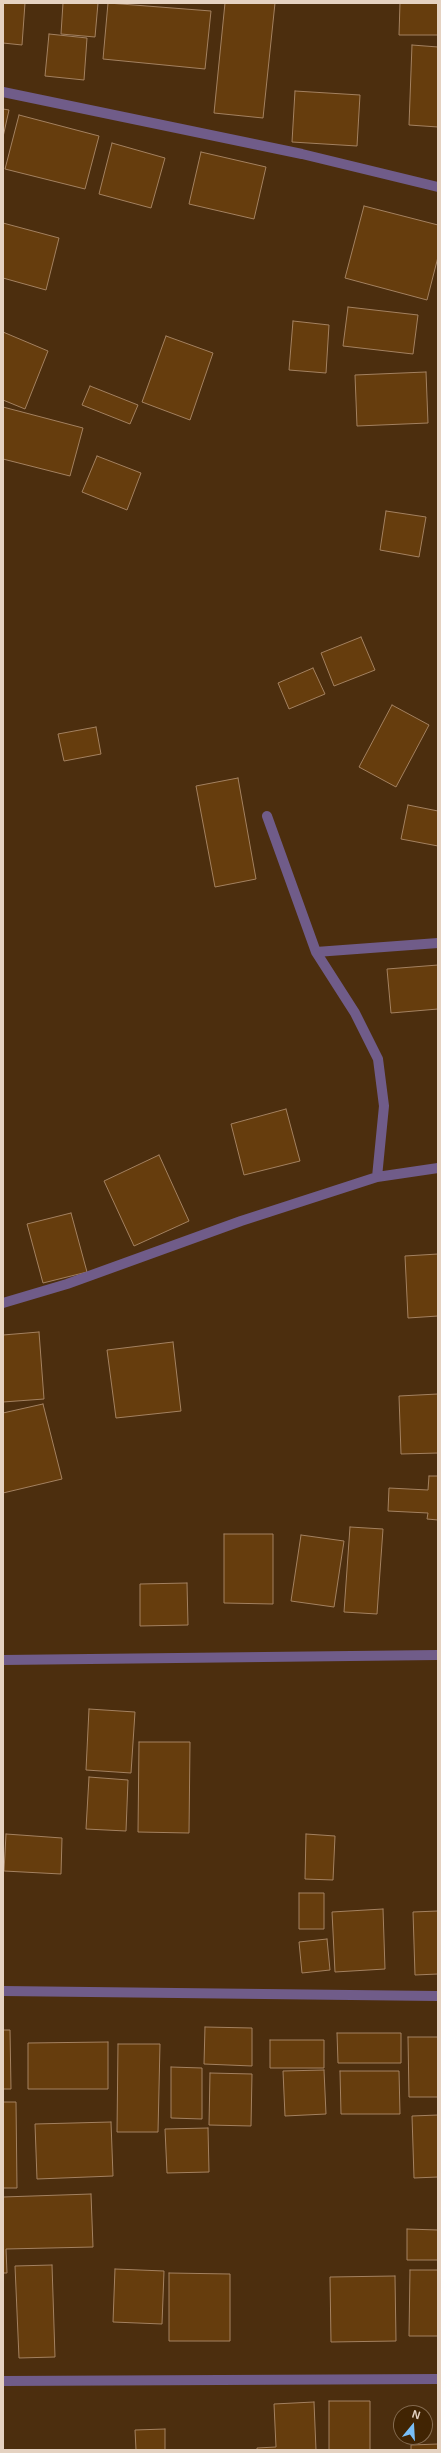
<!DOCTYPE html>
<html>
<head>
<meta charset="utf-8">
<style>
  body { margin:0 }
  #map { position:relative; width:441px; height:2453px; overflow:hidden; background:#4c2e0e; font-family:Arial,sans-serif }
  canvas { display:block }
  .frame { position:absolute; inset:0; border:4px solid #e5d2c1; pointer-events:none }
  .north { position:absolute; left:393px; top:2405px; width:40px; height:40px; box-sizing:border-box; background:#412403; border:1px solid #836a4f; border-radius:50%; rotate:18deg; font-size:11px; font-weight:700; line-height:16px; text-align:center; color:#e5d2c1 }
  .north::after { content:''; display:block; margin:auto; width:14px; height:18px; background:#79bff8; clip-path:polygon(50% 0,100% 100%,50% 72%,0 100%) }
</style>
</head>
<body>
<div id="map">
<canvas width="441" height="2453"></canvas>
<div class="frame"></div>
<div class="north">N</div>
</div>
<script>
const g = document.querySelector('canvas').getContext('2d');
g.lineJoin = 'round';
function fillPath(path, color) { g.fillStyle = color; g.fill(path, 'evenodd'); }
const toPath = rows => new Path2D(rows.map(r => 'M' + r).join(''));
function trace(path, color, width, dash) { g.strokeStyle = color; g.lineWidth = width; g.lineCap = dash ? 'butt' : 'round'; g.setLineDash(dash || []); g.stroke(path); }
const building = toPath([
  [3,3,25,3,22,45,3,43,3,3],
  [63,3,98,3,95,37,61,34,63,3],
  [108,3,211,11,205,69,103,59,108,3],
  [225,3,275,3,263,118,214,113,225,3],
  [400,3,438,3,438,35,399,35,400,3],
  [49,34,87,38,84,80,45,76,49,34],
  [412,45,438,47,438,127,409,125,412,45],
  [295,91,360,95,357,146,292,142,295,91],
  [3,109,9,110,3,137,3,109],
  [19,115,99,136,85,189,5,169,19,115],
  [112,143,165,158,151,208,99,194,112,143],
  [201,152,266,167,254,219,189,204,201,152],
  [364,206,438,225,438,257,427,300,345,278,364,206],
  [3,223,59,238,46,290,3,278,3,223],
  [348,307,418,315,413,354,343,346,348,307],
  [293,321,329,325,326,373,289,370,293,321],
  [3,332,48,351,25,409,3,400,3,332],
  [166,336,213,353,190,420,142,402,166,336],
  [426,372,428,423,357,426,355,375,426,372],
  [90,386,138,405,130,424,82,405,90,386],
  [3,407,83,428,70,476,3,459,3,407],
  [97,456,141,473,127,510,82,492,97,456],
  [386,511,426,517,419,557,380,550,386,511],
  [361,637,375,670,334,686,321,653,361,637],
  [313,668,325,694,289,709,278,683,313,668],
  [392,705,429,725,396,787,359,767,392,705],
  [96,727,101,754,64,761,58,734,96,727],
  [238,778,256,879,215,887,196,786,238,778],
  [408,805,438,811,438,846,401,839,408,805],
  [438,965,438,1009,391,1013,387,969,438,965],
  [286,1109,300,1161,244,1175,231,1124,286,1109],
  [159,1155,189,1221,134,1246,104,1181,159,1155],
  [71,1213,87,1272,43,1283,27,1224,71,1213],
  [438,1254,438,1316,408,1318,405,1256,438,1254],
  [39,1332,44,1399,3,1402,3,1335,39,1332],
  [173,1342,181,1411,116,1418,107,1350,173,1342],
  [438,1394,438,1453,401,1454,399,1396,438,1394],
  [43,1404,62,1479,3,1493,3,1413,43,1404],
  [429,1476,438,1476,438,1520,427,1519,428,1513,388,1511,389,1488,428,1490,429,1476],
  [350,1527,383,1529,377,1614,344,1612,350,1527],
  [224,1534,273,1534,273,1604,224,1603,224,1534],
  [301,1535,344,1541,334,1607,291,1601,301,1535],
  [187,1583,188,1625,140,1626,140,1584,187,1583],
  [89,1709,135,1712,131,1773,86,1770,89,1709],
  [139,1742,190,1742,189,1833,138,1832,139,1742],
  [89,1777,128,1780,126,1831,86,1829,89,1777],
  [6,1834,62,1838,61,1874,4,1871,6,1834],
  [306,1834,335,1836,333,1880,305,1879,306,1834],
  [299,1893,324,1893,324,1929,299,1929,299,1893],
  [383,1909,385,1969,335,1972,332,1912,383,1909],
  [438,1911,438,1974,415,1975,413,1912,438,1911],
  [327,1939,330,1970,302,1973,299,1942,327,1939],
  [205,2027,252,2028,252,2066,204,2064,205,2027],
  [3,2030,10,2030,11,2089,3,2089,3,2030],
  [337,2033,401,2033,401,2063,338,2063,337,2033],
  [408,2037,438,2037,438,2097,409,2097,408,2037],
  [270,2040,324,2040,324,2068,270,2068,270,2040],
  [108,2042,108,2089,28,2089,28,2043,108,2042],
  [118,2044,160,2044,158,2132,117,2132,118,2044],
  [171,2067,202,2068,202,2119,171,2118,171,2067],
  [324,2070,326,2114,285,2116,283,2071,324,2070],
  [340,2071,399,2071,400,2114,341,2114,340,2071],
  [210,2073,252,2074,251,2126,209,2125,210,2073],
  [3,2102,16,2102,17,2188,3,2188,3,2102],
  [438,2115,438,2177,414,2178,412,2116,438,2115],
  [111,2122,113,2176,37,2179,35,2124,111,2122],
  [208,2128,209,2172,167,2173,165,2129,208,2128],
  [91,2194,93,2247,6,2249,7,2273,3,2273,3,2197,91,2194],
  [407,2229,438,2230,438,2260,407,2260,407,2229],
  [52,2265,55,2357,19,2358,15,2266,52,2265],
  [115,2269,164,2271,162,2324,113,2322,115,2269],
  [410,2270,438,2270,438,2336,409,2336,410,2270],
  [169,2273,230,2274,230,2341,169,2341,169,2273],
  [395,2276,396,2341,331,2342,330,2277,395,2276],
  [329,2401,370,2401,370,2450,329,2450,329,2401],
  [314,2402,316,2450,257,2450,257,2448,276,2447,274,2404,314,2402],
  [165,2429,165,2450,136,2450,135,2430,165,2429],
  [438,2444,438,2450,411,2450,411,2445,438,2444]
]);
const street = toPath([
  [3,92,302,154,438,187],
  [267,816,316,952,355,1013,378,1059,384,1106,377,1177],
  [316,952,438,943],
  [3,1303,67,1284,241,1221,377,1177,438,1168],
  [3,1660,438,1655],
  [3,1991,438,1996],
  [3,2381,438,2379]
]);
fillPath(building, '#663d0d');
trace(building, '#a38160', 1);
trace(street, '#705c89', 10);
</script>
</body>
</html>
